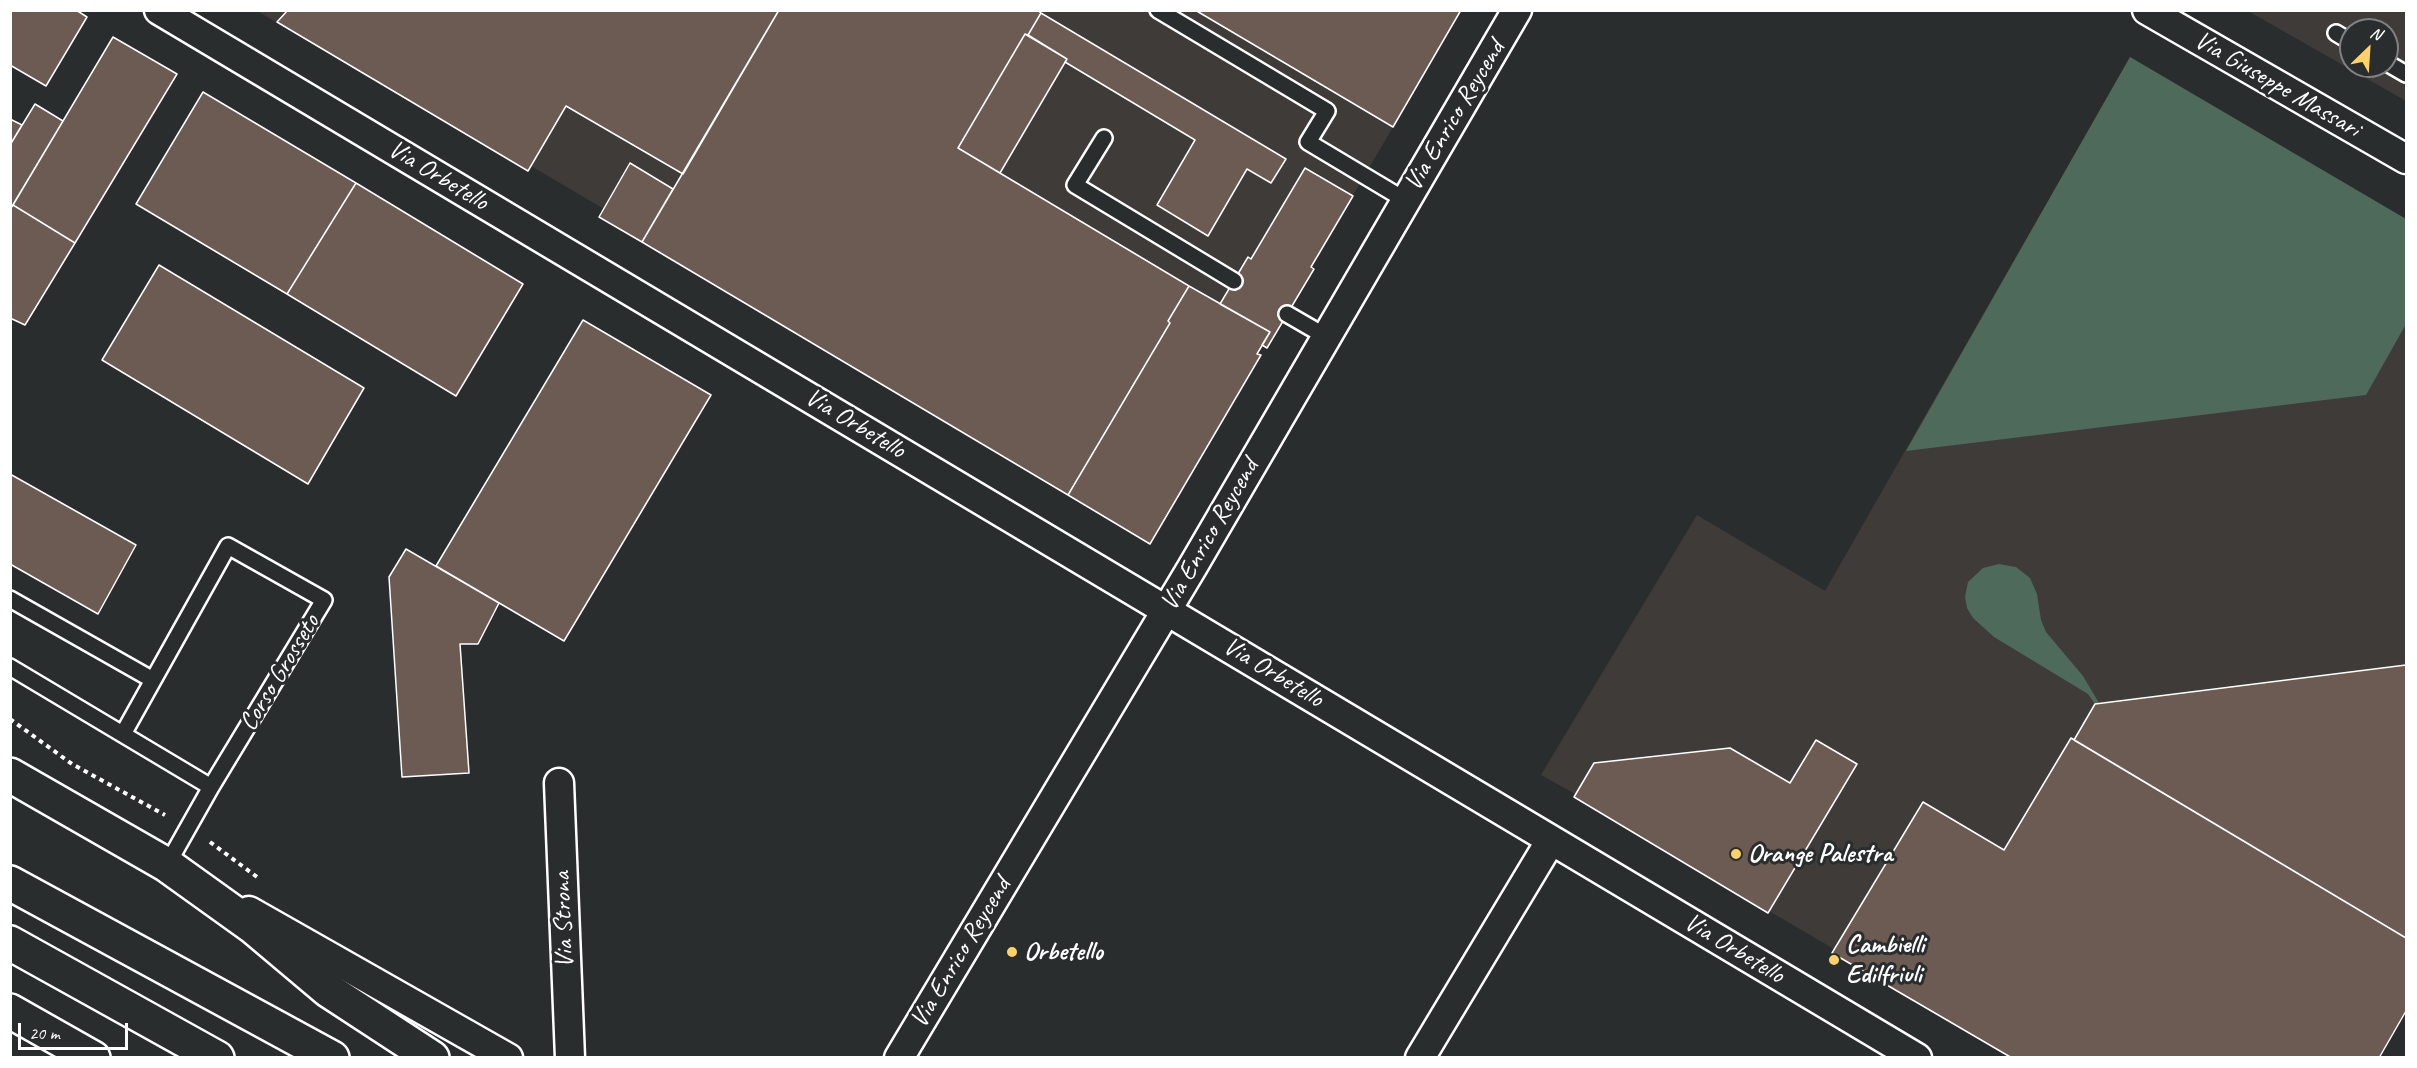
<!DOCTYPE html>
<html>
<head>
<meta charset="utf-8">
<style>
  body { margin:0 }
  #map { position:relative; width:2417px; height:1068px; overflow:hidden; background:#2a2d2e; font-family:Caveat,sans-serif }
  canvas { display:block }
  .frame { position:absolute; inset:0; border:12px solid #fff; pointer-events:none }
  .north { position:absolute; left:2339px; top:18px; width:60px; height:60px; box-sizing:border-box; background:#2a2d2e; border:2px solid #7f8182; border-radius:50%; rotate:25deg; font-size:16px; font-weight:700; line-height:24px; text-align:center; color:#fff }
  .north::after { content:''; display:block; margin:auto; width:21px; height:27px; background:#ffd166; clip-path:polygon(50% 0,100% 100%,50% 72%,0 100%) }
  .scale { position:absolute; left:18px; top:1023px; width:110px; height:27px; box-sizing:border-box; border:3px solid #fff; border-top:0; padding-left:8px; font-size:18px; line-height:21px; white-space:nowrap; color:#fff; -webkit-text-stroke:4px #2a2d2e; paint-order:stroke }
</style>
</head>
<body>
<div id="map">
<canvas width="2417" height="1068"></canvas>
<div class="frame"></div>
<div class="north">N</div>
<div class="scale">20 m</div>
</div>
<script>
const g = document.querySelector('canvas').getContext('2d');
g.lineJoin = 'round';
function fillPath(path, color) { g.fillStyle = color; g.fill(path, 'evenodd'); }
const toPath = rows => new Path2D(rows.map(r => 'M' + r).join(''));
function trace(path, color, width, dash) { g.strokeStyle = color; g.lineWidth = width; g.lineCap = dash ? 'butt' : 'round'; g.setLineDash(dash || []); g.stroke(path); }
function write(font, color, halo, rows, align = 'center') {
  g.font = font + ' Caveat,sans-serif'; g.lineWidth = 6; g.setLineDash([]); g.textBaseline = 'middle'; g.strokeStyle = halo; g.fillStyle = color; for (const [text, x, y, turn = 0] of rows) {
    g.save(); g.translate(x, y); g.rotate((+turn || 0) * Math.PI / 180); g.textAlign = isNaN(turn) ? turn : align; if (halo) g.strokeText(text, 0, 0); g.fillText(text, 0, 0); g.restore();
  }
}
const built = toPath([
  [257,11,1461,11,1311,267,1314,269,1267,348,1262,345,1257,353,1261,355,1150,544,599,217,604,209,531,166,528,171],
  [2248,11,2406,11,2406,101],
  [2351,30,2387,30,2387,66,2351,66],
  [2130,57,2406,219,2406,1011,2379,1057,1914,999,1913,1002,1832,953,1834,949,1769,911,1768,913,1574,797,1575,794,1541,775,1697,515,1825,591]
]);
const green = toPath([
  [2130,57,2406,219,2406,324,2366,395,1906,451],
  [1999,564,2016,567,2030,578,2037,594,2041,620,2046,632,2083,676,2099,703,2095,704,2088,694,1994,637,1973,618,1967,608,1965,597,1968,582,1983,568]
]);
const building = toPath([
  [10,10,76,10,87,17,46,86,10,65,10,10],
  [288,10,779,10,683,174,566,106,528,171,277,22,288,10],
  [779,10,1037,10,1041,13,1028,35,1025,34,958,148,1189,286,1168,321,1170,323,1068,495,642,242,779,10],
  [1195,10,1461,10,1393,127,1195,10],
  [1041,13,1286,159,1271,183,1247,169,1208,236,1157,205,1195,140,1065,62,1067,59,1028,35,1041,13],
  [1025,34,1067,59,1000,173,958,148,1025,34],
  [113,37,177,74,75,243,13,205,113,37],
  [203,92,356,183,287,294,136,204,203,92],
  [35,104,63,121,11,208,10,145,35,104],
  [10,119,22,125,10,145,10,119],
  [630,163,673,189,642,242,599,217,630,163],
  [1305,168,1353,196,1311,267,1314,269,1267,348,1262,345,1270,332,1220,304,1248,257,1251,259,1305,168],
  [356,183,523,284,456,396,287,294,356,183],
  [13,205,75,243,25,325,10,318,10,209,13,205],
  [159,265,364,388,308,484,102,360,159,265],
  [1189,286,1270,332,1257,354,1261,355,1150,544,1068,495,1170,323,1168,321,1189,286],
  [583,320,711,395,564,641,436,566,583,320],
  [10,474,136,545,98,614,10,564,10,474],
  [406,549,499,603,478,644,460,644,469,773,402,777,389,577,406,549],
  [2406,665,2406,938,2074,740,2095,704,2406,665],
  [2071,738,2406,938,2406,1011,2379,1058,2012,1058,1832,953,1923,802,2004,850,2071,738],
  [1816,740,1857,764,1768,913,1574,797,1594,763,1730,748,1790,783,1816,740]
]);
const path = toPath([
  [10,719,72,764,165,815],
  [210,842,257,877]
]);
const service = toPath([
  [1158,10,1327,111,1308,142,1405,200],
  [2336,33,2351,42],
  [2387,63,2406,74],
  [1104,138,1075,185,1234,281],
  [1287,314,1325,336],
  [10,599,153,680],
  [10,667,211,787],
  [123,734,228,546,324,600,211,787,167,865]
]);
const minor = toPath([
  [159,10,1917,1058],
  [2147,10,2406,159],
  [559,783,570,1058],
  [249,911,508,1058],
  [899,1058,1193,566,1517,10],
  [1420,1058,1551,840]
]);
const secondary = toPath([
  [10,775,167,865,252,926,328,990,432,1058],
  [10,1011,93,1058]
]);
const primary = toPath([
  [10,883,332,1058],
  [10,943,217,1058]
]);
const markers = [
  [1736,854,6,"#ffd166"],
  [1012,952,6,"#ffd166"],
  [1834,960,6,"#ffd166"]
];
const streetNames = [
  ["Via Giuseppe Massari",2277,85,30],
  ["Via Enrico Reycend",1455,116,-59],
  ["Via Orbetello",438,176,31],
  ["Via Orbetello",855,424,31],
  ["Via Enrico Reycend",1210,535,-60],
  ["Corso Grosseto",280,673,-59],
  ["Via Orbetello",1273,673,31],
  ["Via Strona",564,920,-92],
  ["Via Orbetello",1734,949,31],
  ["Via Enrico Reycend",961,953,-59]
];
const poiNames = [
  ["Orange Palestra",1748,854],
  ["Cambielli",1846,945],
  ["Edilfriuli",1846,975],
  ["Orbetello",1024,952]
];
fillPath(built, '#3e3b39');
fillPath(green, '#4e6a5a');
fillPath(building, '#6b5b53');
trace(building, '#fff', 1.5);
trace(service, '#fff', 20);
trace(minor, '#fff', 33);
trace(secondary, '#fff', 38);
trace(primary, '#fff', 38);
trace(path, '#fff', 4, [4.5, 4.5]);
trace(service, '#2a2d2e', 15);
trace(minor, '#2a2d2e', 28);
trace(secondary, '#2a2d2e', 33);
trace(primary, '#2a2d2e', 33);
for (const [x, y, r, color] of markers) { const dot = new Path2D(); dot.arc(x, y, r, 0, 2 * Math.PI); g.fillStyle = color; g.fill(dot); trace(dot, '#2a2d2e', 2); }
write('26px', '#fff', '#2a2d2e', streetNames);
write('bold 26px', '#fff', '#2a2d2e', poiNames, 'left');
</script>
</body>
</html>
